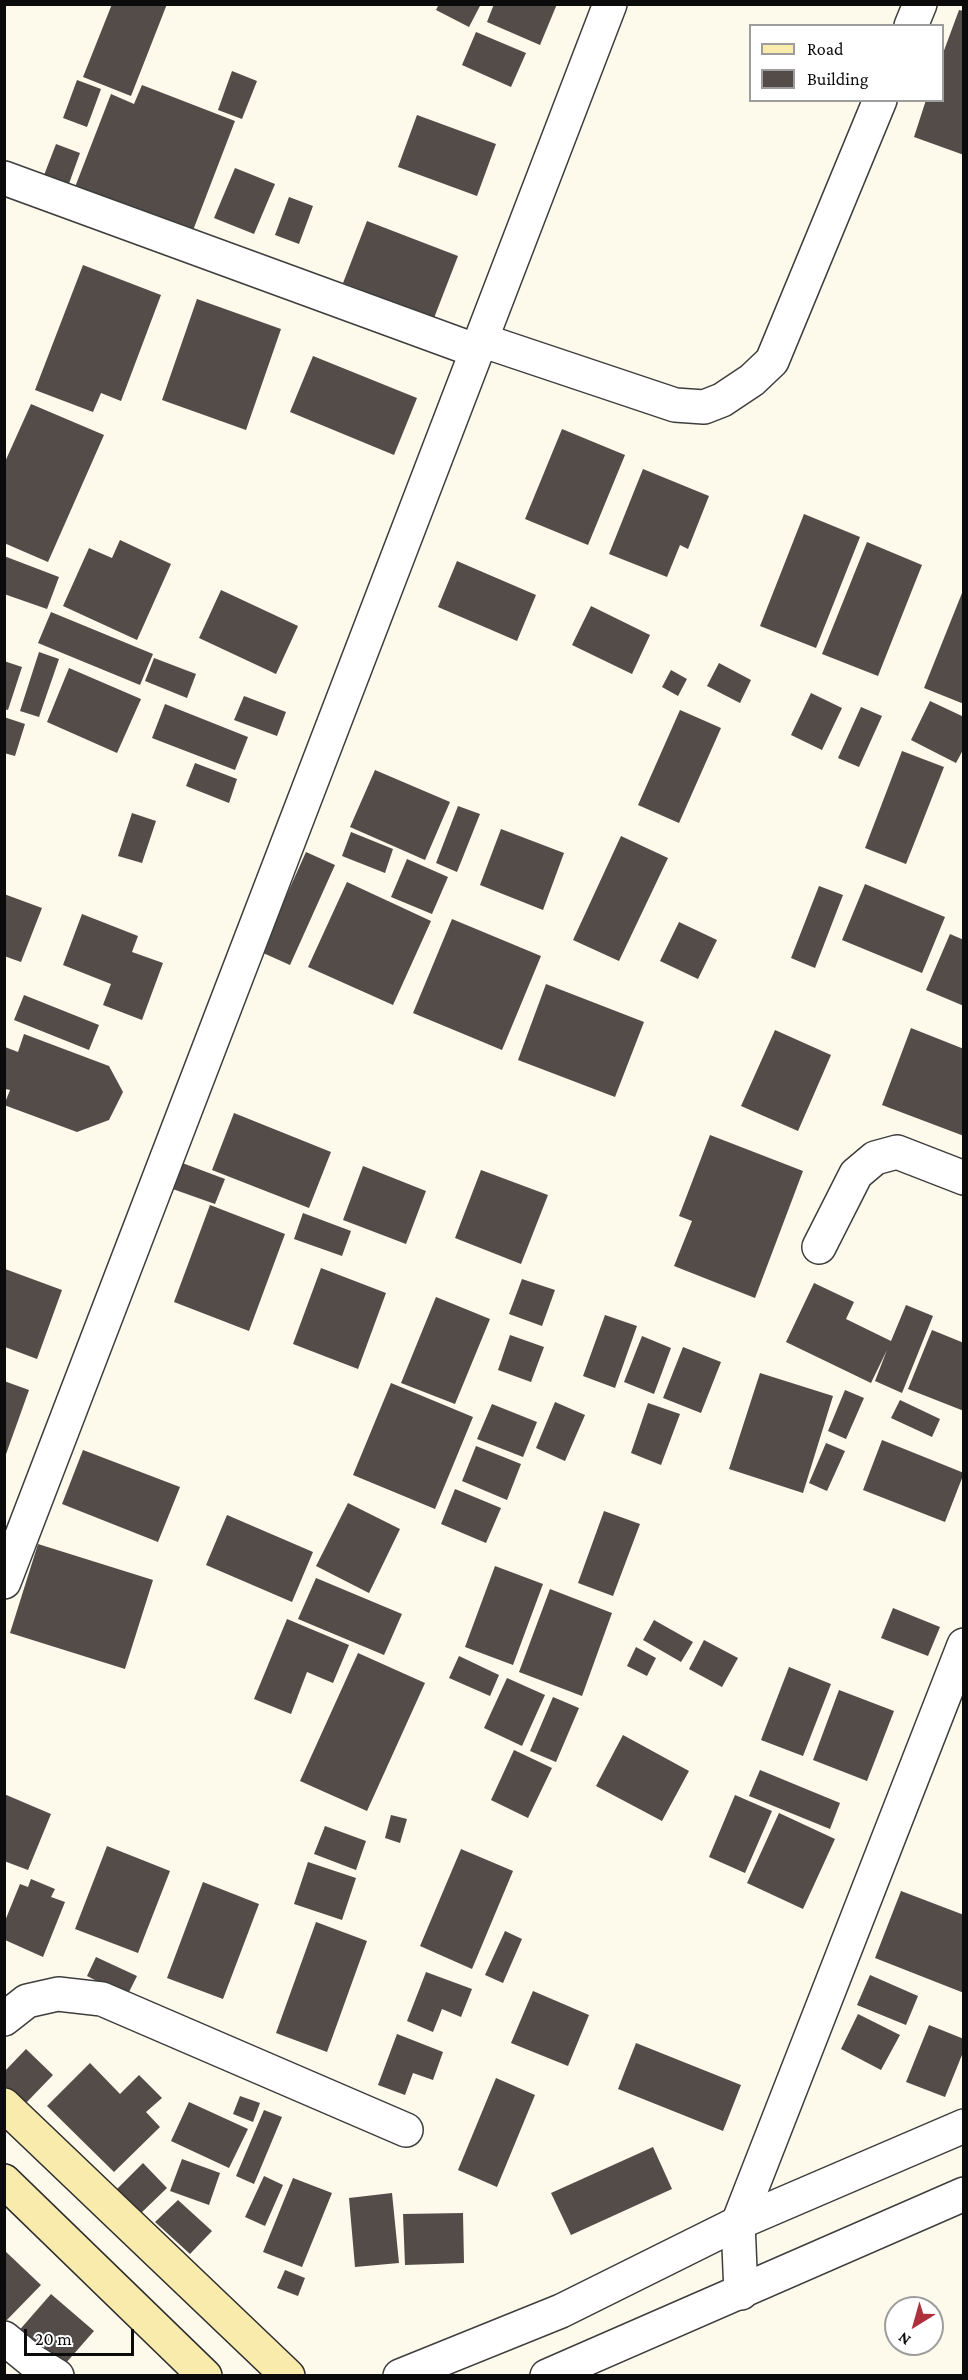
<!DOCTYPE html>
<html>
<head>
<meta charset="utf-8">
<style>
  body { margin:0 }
  #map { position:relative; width:968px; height:2380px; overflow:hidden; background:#fdf9eb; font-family:"Crimson Pro",serif }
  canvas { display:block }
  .frame { position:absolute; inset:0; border:6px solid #0b0b0b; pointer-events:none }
  .legend { position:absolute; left:749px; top:24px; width:195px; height:78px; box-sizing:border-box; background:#fff; border:2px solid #9d9d9d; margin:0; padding:8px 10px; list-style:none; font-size:18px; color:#0b0b0b }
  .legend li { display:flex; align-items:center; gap:12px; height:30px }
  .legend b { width:30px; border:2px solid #9d9d9d }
  .north { position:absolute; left:884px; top:2296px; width:60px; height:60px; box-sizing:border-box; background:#fff; border:2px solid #9d9d9d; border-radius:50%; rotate:217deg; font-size:16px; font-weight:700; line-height:24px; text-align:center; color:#0b0b0b }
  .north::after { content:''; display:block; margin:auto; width:21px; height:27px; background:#af303d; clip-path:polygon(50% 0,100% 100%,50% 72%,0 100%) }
  .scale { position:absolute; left:24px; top:2329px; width:110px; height:27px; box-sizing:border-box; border:3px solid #0b0b0b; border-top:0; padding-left:8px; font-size:18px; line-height:21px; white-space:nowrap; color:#0b0b0b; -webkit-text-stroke:4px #fff; paint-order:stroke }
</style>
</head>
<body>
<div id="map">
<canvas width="968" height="2380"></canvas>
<div class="frame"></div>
<ul class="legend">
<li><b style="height:8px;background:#f8ebab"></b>Road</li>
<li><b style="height:16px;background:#534c49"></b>Building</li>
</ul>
<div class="north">N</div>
<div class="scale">20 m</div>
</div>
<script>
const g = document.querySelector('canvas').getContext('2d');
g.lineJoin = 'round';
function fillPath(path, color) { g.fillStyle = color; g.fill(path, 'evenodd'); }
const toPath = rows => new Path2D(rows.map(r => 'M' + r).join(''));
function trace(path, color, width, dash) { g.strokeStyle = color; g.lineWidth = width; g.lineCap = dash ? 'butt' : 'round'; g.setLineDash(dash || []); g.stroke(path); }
const building = toPath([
  [112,4,167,4,131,96,83,77],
  [439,4,481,4,469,27,436,10],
  [494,4,557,4,540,45,487,22],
  [959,10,964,11,964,155,914,137,926,100,942,100,942,56],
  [476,32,526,53,511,87,462,65],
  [232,71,257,81,242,119,218,110],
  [77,80,101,89,87,127,63,118],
  [142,85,235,121,192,233,75,187,111,94,134,104],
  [417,115,496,144,477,196,398,167],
  [56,144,80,153,66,192,41,183],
  [235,168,275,184,254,234,214,218],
  [289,197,313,206,299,244,275,235],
  [367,221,458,256,434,318,343,283],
  [83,265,161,295,121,401,101,393,93,412,35,390],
  [197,299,281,329,246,430,162,400],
  [313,356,417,398,394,455,290,412],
  [31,404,104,435,48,562,4,543,4,464],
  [562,429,625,455,588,545,525,519],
  [643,469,709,496,688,549,680,545,667,577,609,554],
  [804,514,860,537,816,648,760,626],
  [120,540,171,564,137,640,63,606,89,548,112,558],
  [867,542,922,565,878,676,822,654],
  [4,556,59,577,47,609,4,594],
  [457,561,536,595,517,641,438,607],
  [964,588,964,704,924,688],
  [221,590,298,626,276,674,199,638],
  [591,606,650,635,632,674,572,645],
  [51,612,153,654,140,685,38,643],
  [39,652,59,659,39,717,20,711],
  [154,658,196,674,187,698,145,681],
  [4,661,22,667,8,710,4,709],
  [719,663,751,680,740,703,707,686],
  [69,668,141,699,117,753,47,722],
  [671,670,687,679,678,696,662,687],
  [811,693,842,708,822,750,791,735],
  [244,696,286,712,277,736,234,720],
  [930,701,964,717,964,748,956,763,911,740],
  [165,704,248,737,235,770,152,738],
  [861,707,882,716,859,767,838,758],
  [680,710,721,728,679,823,638,805],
  [4,717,25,724,15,756,4,753],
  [902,751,944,767,906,864,865,848],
  [195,763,237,779,229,803,186,786],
  [375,770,450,802,425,860,350,827],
  [458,806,480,814,457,872,436,863],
  [132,813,156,821,142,863,118,856],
  [501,829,564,853,543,910,480,885],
  [351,832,393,849,385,873,342,856],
  [621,836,668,858,619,961,573,940],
  [306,852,335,865,290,965,261,952],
  [407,859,448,877,432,914,391,897],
  [347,882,431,921,393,1005,308,967],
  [865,884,945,917,922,973,842,940],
  [819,886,843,895,815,968,791,958],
  [4,894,42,908,21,962,4,956],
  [82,914,138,936,132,952,163,963,142,1020,103,1005,111,984,63,965],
  [452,919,541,956,502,1050,413,1013],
  [679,922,717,940,698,979,660,961],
  [950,934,964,940,964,1006,926,990],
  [546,984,644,1022,615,1097,518,1060],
  [24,995,99,1025,89,1050,14,1020],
  [911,1028,964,1049,964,1136,882,1105],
  [775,1030,831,1055,798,1131,741,1106],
  [24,1034,109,1066,123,1092,109,1120,77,1132,4,1105,10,1090,5,1089,5,1047,18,1052],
  [234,1113,331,1152,309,1208,212,1170],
  [710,1135,803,1171,755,1298,674,1266,692,1221,679,1216],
  [177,1161,225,1179,215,1204,167,1187],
  [363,1166,426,1191,406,1244,343,1220],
  [481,1170,548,1195,521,1264,455,1238],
  [210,1205,285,1234,249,1331,174,1302],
  [303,1213,351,1231,342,1256,294,1239],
  [321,1268,386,1293,358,1369,293,1344],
  [5,1269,62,1290,37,1359,5,1347],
  [522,1279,555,1290,542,1326,509,1314],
  [814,1283,854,1302,846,1319,891,1341,906,1305,933,1316,902,1393,875,1381,887,1350,871,1383,786,1342],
  [436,1297,490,1319,455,1404,401,1383],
  [605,1315,637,1326,615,1388,583,1376],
  [932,1330,964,1343,964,1411,908,1389],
  [510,1335,544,1347,531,1382,498,1370],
  [642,1336,671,1348,654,1394,624,1382],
  [683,1347,721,1362,701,1413,663,1398],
  [760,1373,833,1396,803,1493,729,1469],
  [4,1381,29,1390,5,1457,4,1457],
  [391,1383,473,1417,435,1509,353,1475],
  [845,1390,864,1398,846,1439,828,1431],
  [900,1400,940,1419,932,1437,891,1418],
  [555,1402,585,1415,565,1461,536,1448],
  [648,1403,680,1414,661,1465,631,1453],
  [492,1404,537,1422,523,1457,477,1439],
  [882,1440,964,1473,945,1522,863,1490],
  [826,1443,845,1451,827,1491,809,1483],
  [476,1446,521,1464,507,1500,462,1481],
  [83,1450,180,1487,158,1542,62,1504],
  [455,1489,501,1508,486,1543,441,1524],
  [348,1503,400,1529,369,1593,316,1566],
  [604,1511,640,1524,613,1596,578,1583],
  [227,1515,313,1552,292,1602,206,1565],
  [38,1544,153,1580,125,1669,10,1633],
  [495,1566,543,1584,513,1665,465,1647],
  [316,1578,402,1614,384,1655,298,1619],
  [550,1589,612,1613,582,1696,519,1672],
  [893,1608,940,1627,928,1656,881,1638],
  [287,1619,349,1645,333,1683,307,1672,291,1714,254,1699],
  [654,1620,693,1642,681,1662,643,1640],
  [704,1640,738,1658,722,1687,689,1669],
  [636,1647,656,1658,647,1676,627,1666],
  [358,1653,425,1683,367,1811,300,1781],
  [459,1656,499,1675,490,1696,449,1678],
  [789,1667,831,1684,803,1756,761,1740],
  [507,1678,545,1695,522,1746,484,1728],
  [839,1690,894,1711,867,1781,813,1760],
  [553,1697,579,1708,556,1762,530,1751],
  [623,1735,689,1771,662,1821,596,1786],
  [514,1750,552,1768,528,1818,491,1800],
  [760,1770,840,1803,830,1829,749,1796],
  [4,1794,51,1814,28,1870,4,1861],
  [735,1795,772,1811,745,1873,709,1857],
  [779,1813,835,1839,803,1909,747,1883],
  [391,1815,407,1819,400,1843,385,1838],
  [325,1826,366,1841,356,1870,314,1854],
  [107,1846,170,1871,138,1953,75,1929],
  [461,1849,513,1871,472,1969,420,1946],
  [308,1862,356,1878,342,1920,294,1904],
  [31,1879,55,1889,51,1897,65,1902,43,1957,5,1940,5,1921,20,1884,28,1887],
  [203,1882,259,1904,223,1999,167,1978],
  [901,1891,964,1915,964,1993,875,1958],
  [316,1922,367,1941,327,2052,276,2033],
  [505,1931,522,1939,503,1983,485,1975],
  [96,1957,137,1976,127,1996,87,1976],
  [426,1972,472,1989,461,2017,442,2009,433,2032,407,2021],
  [870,1975,918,1996,906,2025,857,2005],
  [533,1991,589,2015,568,2066,511,2043],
  [858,2014,900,2035,881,2070,841,2049],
  [929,2025,964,2039,964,2050,945,2097,906,2082],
  [397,2034,443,2052,433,2080,413,2073,405,2095,378,2085],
  [636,2043,741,2085,723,2131,618,2089],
  [26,2049,53,2075,25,2104,4,2085,4,2072],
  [90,2063,120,2094,139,2075,162,2098,146,2112,160,2127,114,2172,47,2106],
  [496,2078,535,2095,497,2187,458,2170],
  [240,2096,260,2103,253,2122,233,2114],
  [189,2102,248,2129,229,2168,171,2141],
  [264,2110,282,2117,254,2184,236,2176],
  [653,2147,672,2189,571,2235,551,2193],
  [182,2159,220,2173,209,2205,170,2191],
  [143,2163,167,2188,141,2213,117,2189],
  [264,2176,283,2185,265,2226,245,2217],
  [293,2178,332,2193,302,2267,263,2252],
  [392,2193,399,2263,355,2267,349,2198],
  [178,2200,212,2231,190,2254,155,2222],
  [463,2213,464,2263,405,2265,403,2214],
  [4,2250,41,2285,4,2323],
  [285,2270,305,2278,298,2296,277,2288],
  [51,2294,94,2331,58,2372,16,2334]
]);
const minor = toPath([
  [911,26,920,4],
  [4,178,477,351],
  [481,340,675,405,704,407,722,400,752,380,772,361,880,100],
  [819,1247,856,1174,875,1158,897,1152,964,1178],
  [4,1582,610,4],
  [4,2019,27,2001,58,1994,102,1999,406,2130],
  [741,2293,738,2223,964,1645],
  [4,2338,31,2360,57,2376]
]);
const tertiary = toPath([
  [400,2376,561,2311,738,2223,964,2126],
  [547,2376,964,2194]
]);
const secondary = toPath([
  [4,2105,288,2376],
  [4,2181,205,2376]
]);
fillPath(building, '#534c49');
trace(minor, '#3e3e3e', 36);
trace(tertiary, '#3e3e3e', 36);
trace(secondary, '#2d2d2d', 36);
trace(minor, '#fff', 33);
trace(tertiary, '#fff', 33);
trace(secondary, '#f8ebab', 33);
</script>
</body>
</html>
